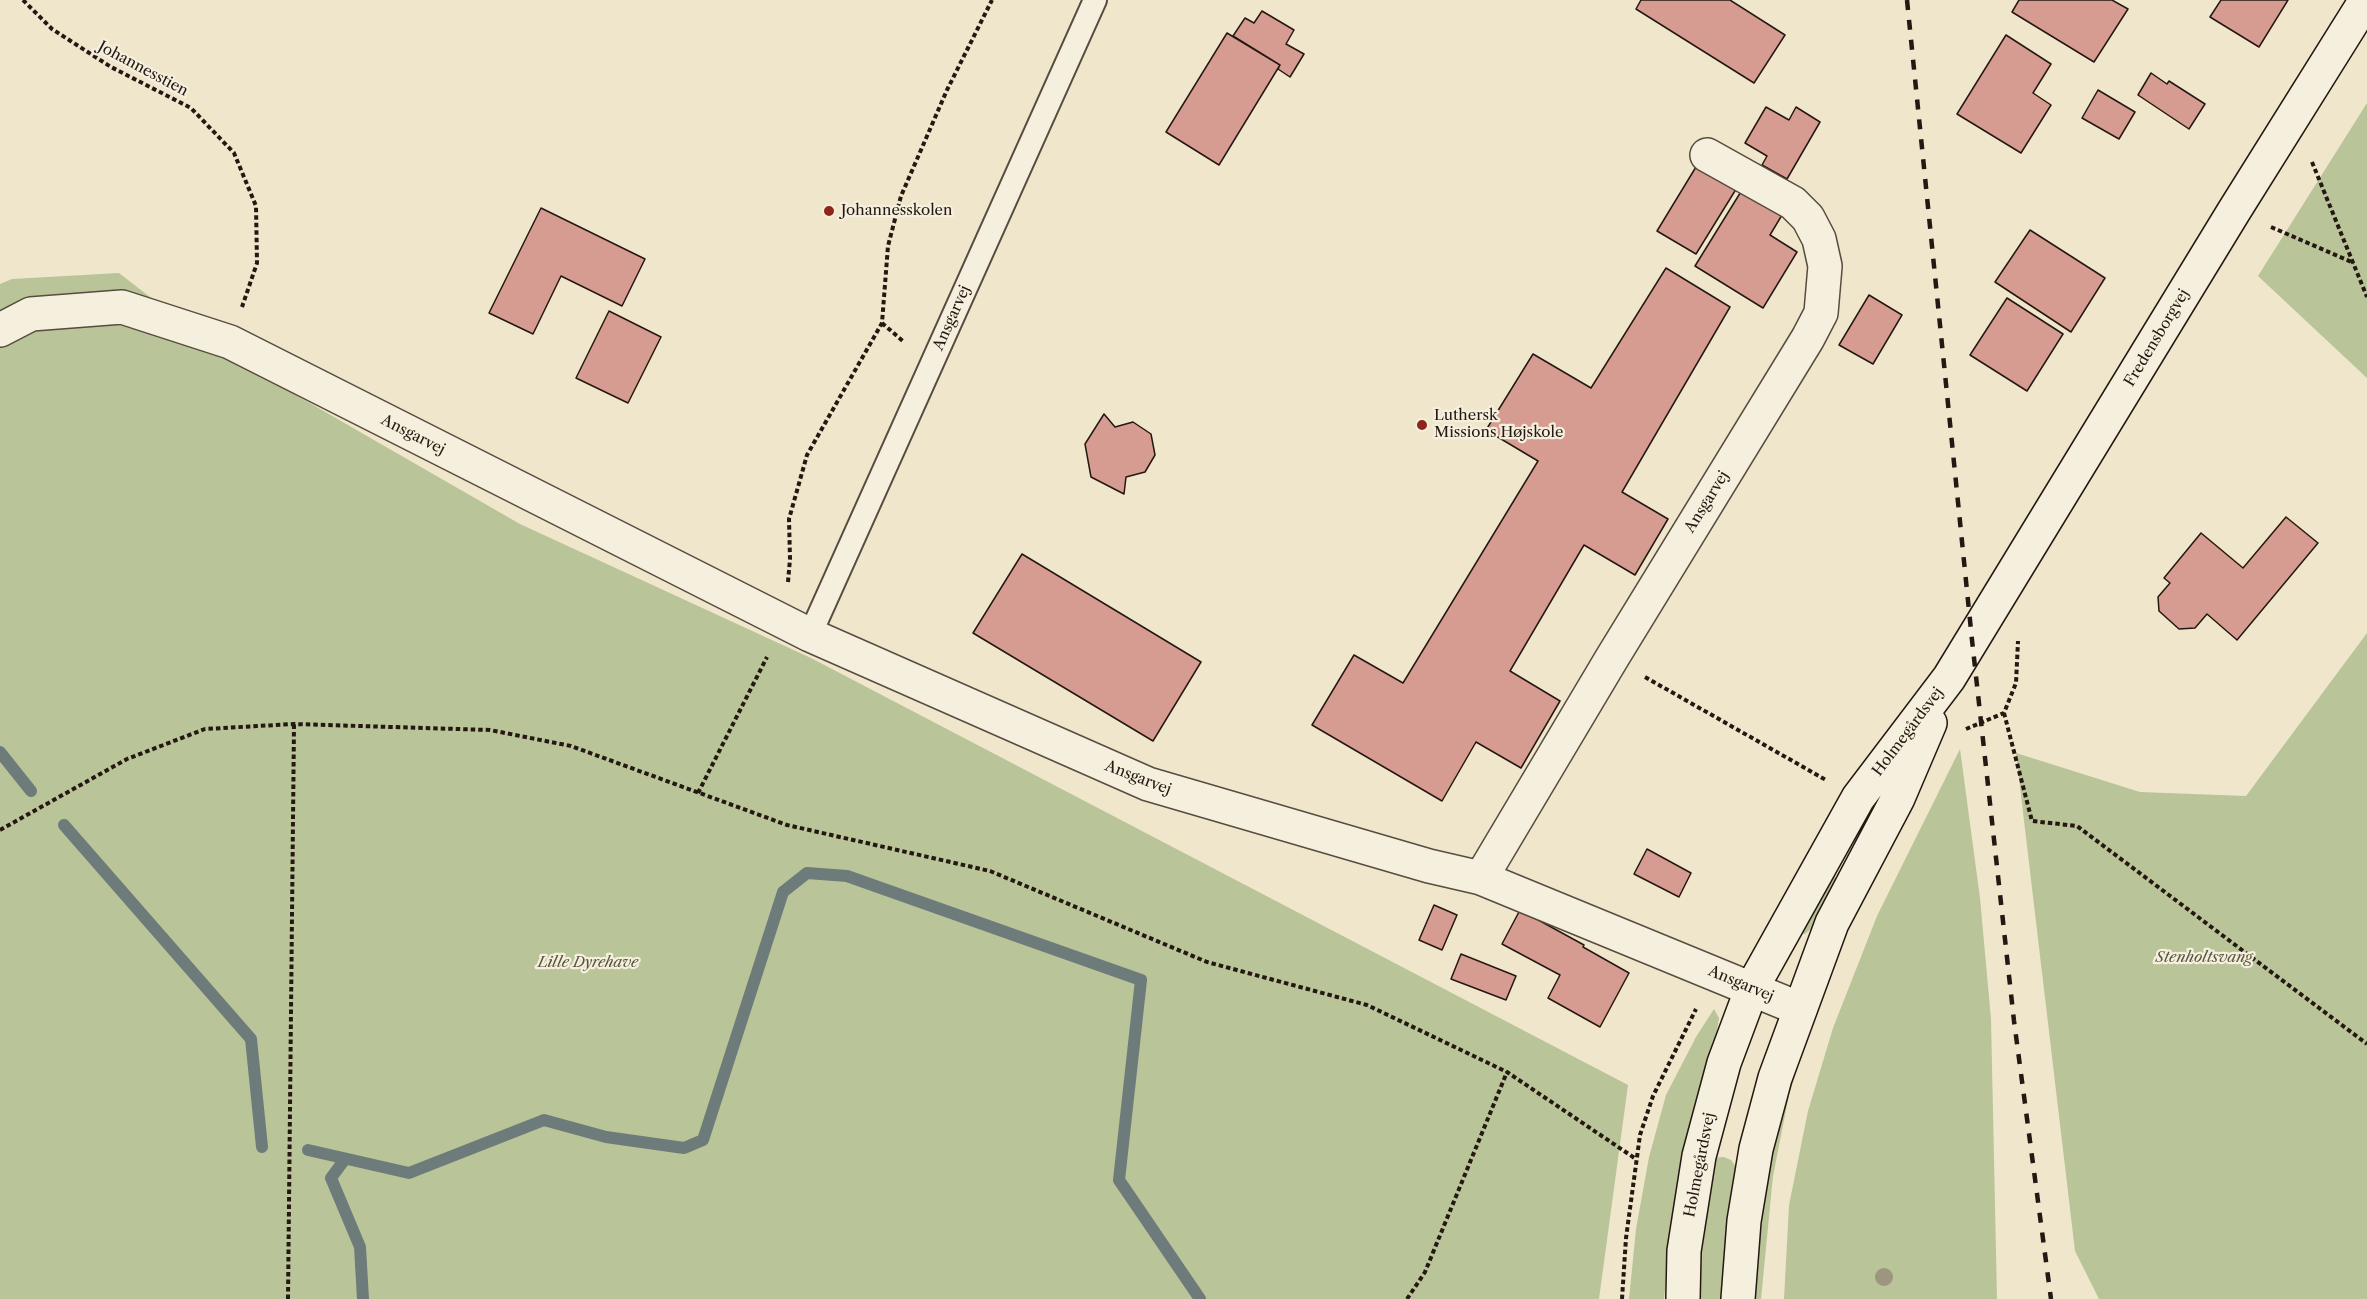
<!DOCTYPE html>
<html>
<head>
<meta charset="utf-8">
<style>
  body { margin:0 }
  canvas { display:block; background:#efe6cb }
</style>
</head>
<body>
<canvas width="2367" height="1299"></canvas>
<script>
const g = document.querySelector('canvas').getContext('2d');
g.lineJoin = 'round';
function fillPath(path, color) { g.fillStyle = color; g.fill(path, 'evenodd'); }
const toPath = rows => new Path2D(rows.map(r => 'M' + r).join(''));
function trace(path, color, width, dash) { g.strokeStyle = color; g.lineWidth = width; g.lineCap = dash ? 'butt' : 'round'; g.setLineDash(dash || []); g.stroke(path); }
function write(font, color, halo, rows, align = 'center') {
  g.font = font + ' "Libre Caslon Text",serif'; g.lineWidth = 4.5; g.setLineDash([]); g.textBaseline = 'middle'; g.strokeStyle = halo; g.fillStyle = color; for (const [text, x, y, turn = 0] of rows) {
    g.save(); g.translate(x, y); g.rotate((+turn || 0) * Math.PI / 180); g.textAlign = isNaN(turn) ? turn : align; if (halo) g.strokeText(text, 0, 0); g.fillText(text, 0, 0); g.restore();
  }
}
const green = toPath([
  [2367,103,2367,378,2258,276],
  [119,273,221,352,520,524,811,658,1628,1085,1599,1299,0,1299,0,284,12,279],
  [2367,633,2367,1299,2099,1299,2075,1251,2016,753,2140,792,2246,796],
  [1960,749,1980,898,1991,1019,1997,1299,1784,1299,1789,1205,1808,1111,1833,1028,1877,916],
  [1830,871,1835,875,1836,883,1812,928,1805,934,1800,933],
  [1714,1009,1719,1018,1716,1037,1704,1072,1682,1156,1674,1205,1664,1299,1629,1299,1636,1229,1649,1157,1666,1095,1696,1037],
  [1809,1031,1789,1095,1773,1176,1761,1299,1750,1299,1775,1109],
  [1724,1157,1731,1160,1736,1167,1727,1299,1689,1299,1709,1158]
]);
const stream = toPath([
  [0,752,31,791],
  [64,825,251,1039,262,1147],
  [308,1150,409,1173,544,1120,606,1137,684,1148,703,1140,783,892,807,873,847,876,1141,980,1119,1180,1200,1299],
  [345,1159,331,1178,360,1247,363,1299]
]);
const building = toPath([
  [1641,0,1730,0,1785,35,1754,83,1636,9,1641,0],
  [2019,0,2112,0,2128,9,2094,62,2012,12,2019,0],
  [2221,0,2288,0,2259,47,2210,17,2221,0],
  [1262,11,1294,30,1286,44,1304,54,1290,77,1278,69,1280,65,1233,36,1245,18,1254,23,1262,11],
  [1227,33,1280,65,1219,165,1166,132,1227,33],
  [2006,35,2051,64,2033,93,2051,105,2021,153,1957,114,2006,35],
  [2151,73,2167,84,2169,81,2205,104,2189,129,2138,95,2151,73],
  [2098,90,2135,112,2119,139,2082,118,2098,90],
  [1766,107,1789,120,1796,107,1820,122,1787,179,1762,165,1767,156,1745,143,1766,107],
  [1699,162,1738,186,1696,254,1657,231,1699,162],
  [1742,190,1782,215,1770,235,1797,252,1763,308,1695,266,1742,190],
  [541,208,645,259,622,306,561,276,533,334,489,313,541,208],
  [2030,230,2105,278,2071,332,1995,282,2030,230],
  [1666,268,1730,307,1622,492,1668,519,1635,575,1584,545,1510,671,1560,701,1521,768,1476,742,1442,801,1312,725,1354,655,1403,683,1538,461,1486,430,1533,354,1591,388,1666,268],
  [1869,295,1902,315,1873,364,1839,345,1869,295],
  [2007,298,2063,334,2027,391,1970,355,2007,298],
  [609,311,661,337,628,403,576,378,609,311],
  [1104,414,1115,427,1133,422,1151,434,1155,455,1145,472,1126,477,1124,494,1091,477,1085,444,1104,414],
  [2286,517,2318,543,2237,640,2207,614,2195,628,2179,629,2159,611,2158,597,2170,583,2164,578,2201,533,2243,568,2286,517],
  [1022,554,1201,662,1153,741,973,633,1022,554],
  [1647,849,1691,873,1679,897,1634,874,1647,849],
  [1434,905,1457,915,1442,950,1419,940,1434,905],
  [1520,910,1584,945,1583,947,1629,973,1600,1027,1548,998,1560,975,1502,944,1520,910],
  [1461,954,1516,976,1506,1000,1451,979,1461,954]
]);
const path = toPath([
  [23,0,52,29,111,67,191,108,234,153,256,206,257,263,242,307],
  [2312,162,2367,297],
  [2271,227,2354,263],
  [882,323,904,342],
  [788,582,790,559,789,519,807,455,882,323,888,246,901,196,947,90,992,0],
  [1645,677,1826,780],
  [2004,713,2032,821,2077,826,2367,1044],
  [1966,729,2004,713,2016,683,2018,641],
  [698,793,767,657],
  [0,830,127,759,205,729,294,724,490,730,571,746,787,825,990,871,1207,962,1367,1005,1507,1072,1636,1159],
  [288,1299,294,724],
  [1407,1299,1425,1272,1507,1072],
  [1622,1299,1626,1238,1640,1135,1653,1096,1696,1009]
]);
const lane = toPath([
  [810,635,1095,0]
]);
const street = toPath([
  [0,330,31,314,122,307,230,342,810,635,1148,784,1429,866,1481,878,1800,1009],
  [1481,878,1612,658,1808,338,1821,313,1825,266,1819,239,1808,218,1793,203,1707,155]
]);
const secondary = toPath([
  [1683,1299,1684,1251,1699,1156,1724,1063,1752,988,1858,798,1949,678,2234,211,2366,0],
  [1738,1299,1744,1221,1756,1149,1775,1078,1832,923,1898,798,1930,723]
]);
const rail = toPath([
  [1907,0,1972,640,2014,1021,2051,1299]
]);
const trees = [
  [1884,1277]
];
const markers = [
  [829,211,6,"#8f2418"],
  [1422,425,6,"#8f2418"]
];
const streetNames = [
  ["Johannesstien",143,69,28],
  ["Ansgarvej",952,318,-66],
  ["Fredensborgvej",2157,338,-59],
  ["Ansgarvej",413,435,27],
  ["Ansgarvej",1707,502,-58],
  ["Holmegårdsvej",1908,732,-53],
  ["Ansgarvej",1138,778,21],
  ["Ansgarvej",1741,984,23],
  ["Holmegårdsvej",1700,1165,-79]
];
const poiNames = [
  ["Johannesskolen",841,211],
  ["Luthersk",1434,416],
  ["Missions Højskole",1434,433]
];
const parkNames = [
  ["Stenholtsvang",2204,958],
  ["Lille Dyrehave",588,963]
];
fillPath(green, '#b9c598');
trace(stream, '#6e7b7b', 12);
fillPath(building, '#d79c91');
trace(building, '#251711', 1.5);
trace(lane, '#584b40', 26);
trace(street, '#584b40', 36);
trace(secondary, '#251711', 36);
trace(path, '#251711', 4, [4.5, 3]);
trace(lane, '#f5efdd', 22);
trace(street, '#f5efdd', 33);
trace(secondary, '#f5efdd', 33);
trace(rail, '#251711', 4.5, [10, 10]);
g.fillStyle = '#9c967f';
for (const [x, y] of trees) { g.beginPath(); g.arc(x, y, 9, 0, 2 * Math.PI); g.fill(); }
for (const [x, y, r, color] of markers) { const dot = new Path2D(); dot.arc(x, y, r, 0, 2 * Math.PI); g.fillStyle = color; g.fill(dot); trace(dot, '#f5efdd', 2); }
write('15px', '#251711', '#f5efdd', streetNames);
write('15px', '#251711', '#f5efdd', poiNames, 'left');
write('italic 15px', '#595440', '#f5efdd', parkNames);
</script>
</body>
</html>
